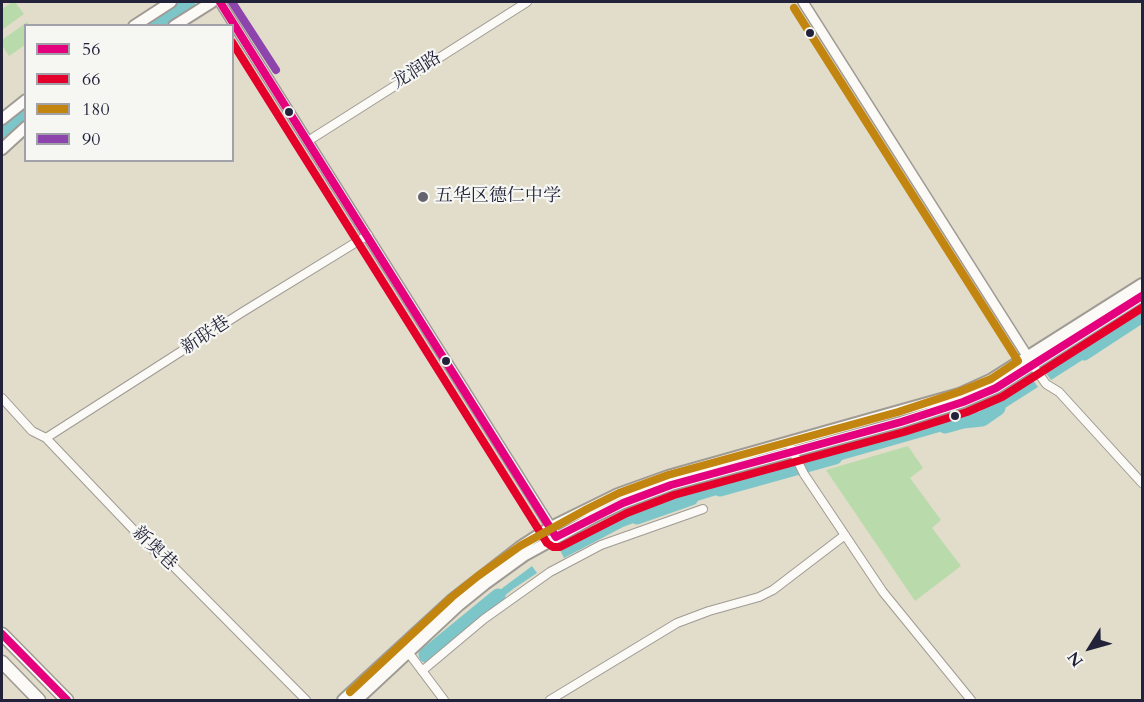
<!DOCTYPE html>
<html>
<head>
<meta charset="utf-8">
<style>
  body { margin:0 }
  #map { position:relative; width:1144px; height:702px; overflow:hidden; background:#e2dcca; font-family:Cardo,serif }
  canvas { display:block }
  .frame { position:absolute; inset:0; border:3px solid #22223b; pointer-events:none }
  .legend { position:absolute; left:24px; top:24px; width:210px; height:138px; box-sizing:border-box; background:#f6f6f2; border:2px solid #a1a1a9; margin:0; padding:8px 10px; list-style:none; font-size:18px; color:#22223b }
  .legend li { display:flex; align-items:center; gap:12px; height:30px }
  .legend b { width:30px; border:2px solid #a1a1a9 }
  .north { position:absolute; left:1060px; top:618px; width:60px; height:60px; -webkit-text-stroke:4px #f6f6f2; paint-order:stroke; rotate:233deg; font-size:16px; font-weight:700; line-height:24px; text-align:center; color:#22223b }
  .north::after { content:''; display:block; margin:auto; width:21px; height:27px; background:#22223b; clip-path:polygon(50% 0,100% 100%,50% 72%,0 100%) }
</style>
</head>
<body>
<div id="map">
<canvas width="1144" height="702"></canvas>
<div class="frame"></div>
<ul class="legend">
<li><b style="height:8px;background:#e5007d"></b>56</li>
<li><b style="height:8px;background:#e4002b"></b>66</li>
<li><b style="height:8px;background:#c2850f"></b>180</li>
<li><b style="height:8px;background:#8e44ad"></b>90</li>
</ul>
<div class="north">N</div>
</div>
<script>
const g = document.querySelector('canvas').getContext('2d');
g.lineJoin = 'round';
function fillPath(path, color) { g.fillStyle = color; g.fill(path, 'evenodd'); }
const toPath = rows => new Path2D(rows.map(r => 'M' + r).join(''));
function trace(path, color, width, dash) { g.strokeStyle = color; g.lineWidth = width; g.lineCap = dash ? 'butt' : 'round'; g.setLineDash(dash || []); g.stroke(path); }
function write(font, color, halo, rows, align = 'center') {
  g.font = font + ' Cardo,"Noto Serif SC",serif'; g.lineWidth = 4.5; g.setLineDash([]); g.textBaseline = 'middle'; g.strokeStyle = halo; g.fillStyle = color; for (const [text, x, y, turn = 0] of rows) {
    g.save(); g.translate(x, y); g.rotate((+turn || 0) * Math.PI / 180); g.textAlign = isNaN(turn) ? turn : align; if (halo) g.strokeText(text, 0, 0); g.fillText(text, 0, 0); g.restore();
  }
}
const green = toPath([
  [12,2,15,2,24,14,2,30,2,9],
  [27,22,29,25,26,26,25,45,9,56,2,45,2,40],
  [908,446,923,468,910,478,941,520,932,528,961,566,915,601,826,470]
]);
const water = toPath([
  [1142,310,1142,322,1110,342,1105,334],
  [1098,339,1103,347,1051,380,1045,372],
  [1033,380,1038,387,983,422,980,415],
  [962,417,964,425,821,466,815,458],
  [737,478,740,488,674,508,671,498],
  [653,505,657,514,623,527,564,558,560,550,592,531],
  [532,566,537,573,513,589,486,611,481,604],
  [467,616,471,622,429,658,424,652]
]);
const river = toPath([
  [150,26,188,2],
  [2,132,26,110],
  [1084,353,1142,315],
  [945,426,963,421,982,419,998,408],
  [720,489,835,457],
  [637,517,691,498],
  [426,655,498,596]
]);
const minor = toPath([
  [308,141,527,2],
  [1032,364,1046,384,1059,392,1142,483],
  [2,398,32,431,46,438,150,547,173,566,306,700],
  [46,438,241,313,368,235],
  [791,448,804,474,883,592,971,700],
  [408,652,444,700],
  [422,671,484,619,550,572,601,545,703,509],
  [550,700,677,623,709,611,759,597,773,590,845,535]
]);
const tertiary = toPath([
  [220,2,554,532],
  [803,2,1031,362]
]);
const secondary = toPath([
  [134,26,171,2],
  [174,26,212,2],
  [2,119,26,100],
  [2,149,26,127],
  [343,700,453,599,520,547,551,527,618,494,668,476,959,394,992,379,1142,284],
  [357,700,459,605,485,584,525,555,592,518,623,503,671,485,901,422,963,402,996,388,1142,296]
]);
const primary = toPath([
  [2,634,67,700],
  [2,662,39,700]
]);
const bus1 = toPath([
  [220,2,556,537,623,503,671,485,901,422,963,402,996,388,1142,296],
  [2,634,67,700]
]);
const bus2 = toPath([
  [232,42,547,543,553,547,560,547,627,513,674,495,904,432,967,412,1002,397,1142,308]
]);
const bus3 = toPath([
  [350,692,452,597,478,576,520,546,587,509,619,493,668,475,898,412,959,392,991,379,1018,361,794,8]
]);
const bus4 = toPath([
  [232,2,276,70]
]);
const markers = [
  [810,33,5,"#22223b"],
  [289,112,5,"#22223b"],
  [423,197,6,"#65636d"],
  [446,361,5,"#22223b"],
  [955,416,5,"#22223b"]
];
const streetNames = [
  ["龙润路",417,71,-32],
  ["新联巷",206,336,-33],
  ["新奥巷",154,549,44]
];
const poiNames = [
  ["五华区德仁中学",435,197]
];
fillPath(green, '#b9dbab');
fillPath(water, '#7cc6ca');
trace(river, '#7cc6ca', 15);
trace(minor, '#9f9b94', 10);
trace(tertiary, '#9f9b94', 12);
trace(secondary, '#9f9b94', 14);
trace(primary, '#9f9b94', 15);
trace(minor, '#fbfaf7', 8);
trace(tertiary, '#fbfaf7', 9);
trace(secondary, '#fbfaf7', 10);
trace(primary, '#fbfaf7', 12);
trace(bus1, '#e5007d', 8);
trace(bus2, '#e4002b', 8);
trace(bus3, '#c2850f', 8);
trace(bus4, '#8e44ad', 8);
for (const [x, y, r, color] of markers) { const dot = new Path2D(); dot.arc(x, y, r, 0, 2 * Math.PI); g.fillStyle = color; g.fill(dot); trace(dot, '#f6f6f2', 2); }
write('18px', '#22223b', '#f6f6f2', streetNames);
write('18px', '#22223b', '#f6f6f2', poiNames, 'left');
</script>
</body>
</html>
